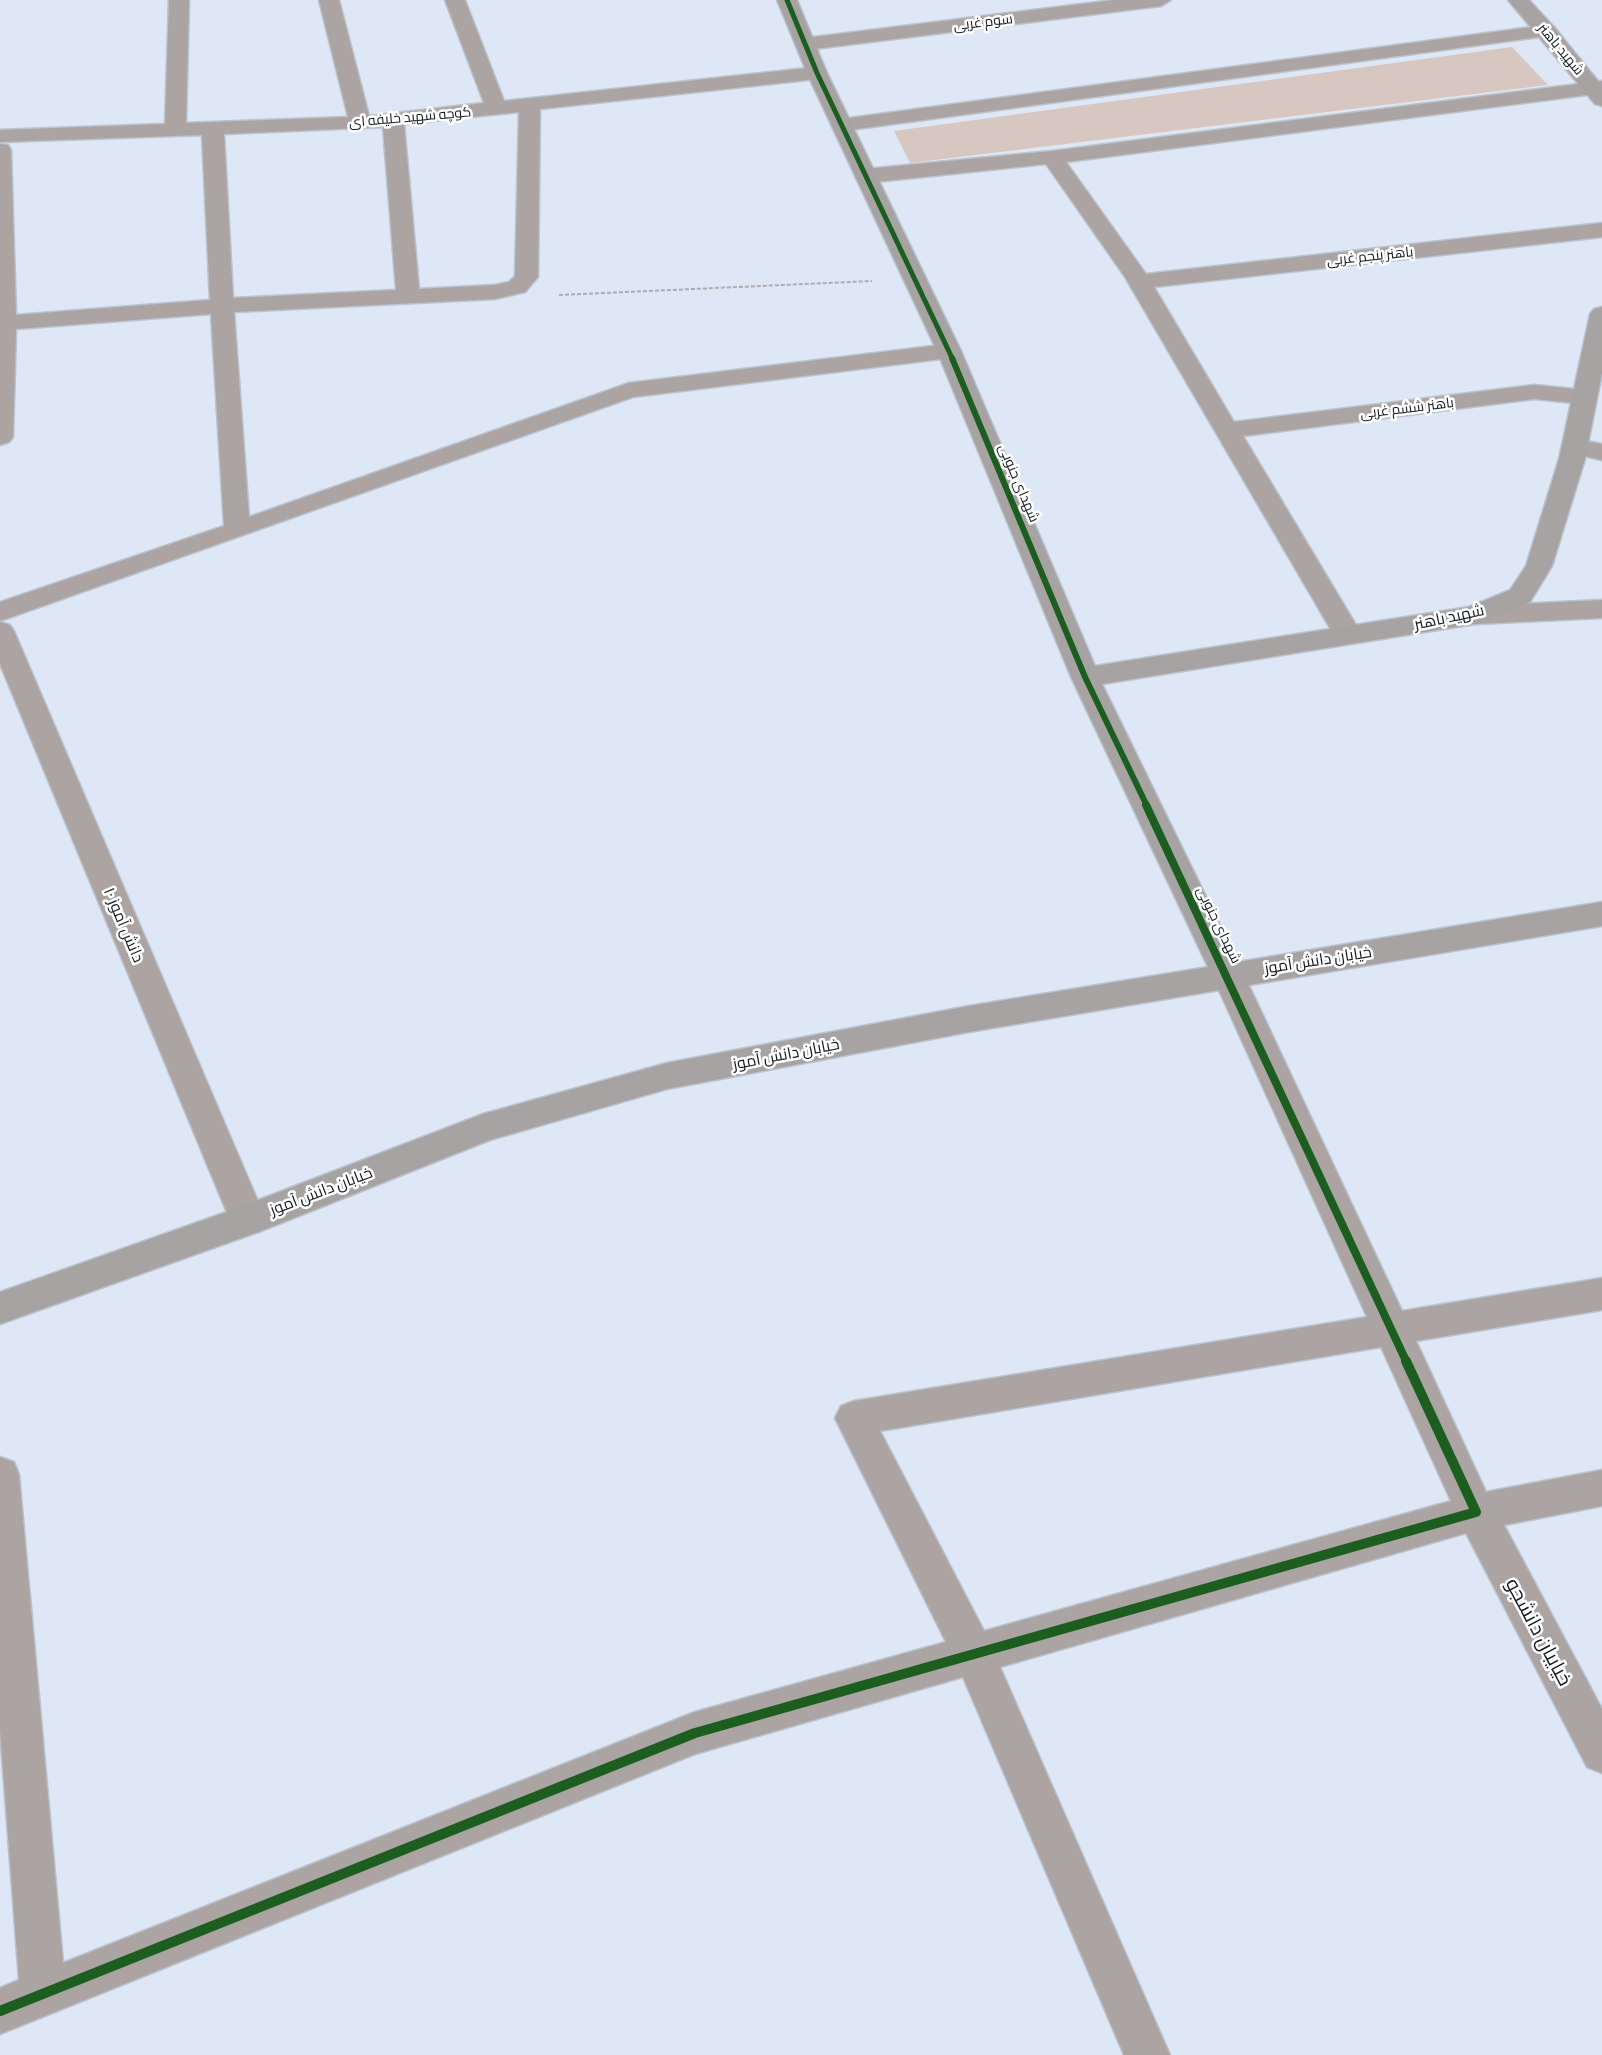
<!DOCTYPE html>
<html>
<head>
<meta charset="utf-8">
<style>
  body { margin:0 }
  canvas { display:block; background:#dee7f5 }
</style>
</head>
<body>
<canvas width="1602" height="2055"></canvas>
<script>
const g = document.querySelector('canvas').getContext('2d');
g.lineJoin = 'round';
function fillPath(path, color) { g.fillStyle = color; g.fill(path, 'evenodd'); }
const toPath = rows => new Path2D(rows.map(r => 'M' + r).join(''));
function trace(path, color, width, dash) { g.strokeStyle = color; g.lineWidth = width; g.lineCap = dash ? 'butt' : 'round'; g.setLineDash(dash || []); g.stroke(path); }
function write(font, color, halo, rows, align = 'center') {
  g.font = font + ' Commissioner,Cairo,sans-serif'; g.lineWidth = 5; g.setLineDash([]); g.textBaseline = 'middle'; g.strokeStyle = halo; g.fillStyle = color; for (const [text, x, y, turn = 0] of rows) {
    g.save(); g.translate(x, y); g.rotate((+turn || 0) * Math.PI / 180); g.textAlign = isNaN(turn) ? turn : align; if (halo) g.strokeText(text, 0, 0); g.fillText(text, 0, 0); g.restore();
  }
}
const green = toPath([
  [1512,47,1548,85,910,163,894,131]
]);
const path = toPath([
  [559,295,872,281]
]);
const street = toPath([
  [169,0,189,0,186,123,348,117,319,0,339,0,369,116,484,103,445,0,465,0,504,101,817,67,824,69,827,73,824,77,817,79,540,109,538,277,525,292,495,299,234,312,249,517,629,383,949,344,957,346,961,351,957,356,949,358,633,397,0,621,0,602,224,526,211,314,16,329,13,437,9,442,0,445,0,144,8,145,11,150,16,315,210,300,202,135,0,142,0,130,165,124,169,0],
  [519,112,515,276,509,282,495,285,419,289,404,124,519,112],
  [383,127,396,290,233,298,224,134,383,127],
  [1114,0,1171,0,1161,6,806,50,799,48,796,44,799,40,806,38,1114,0],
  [1547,25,1554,27,1557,31,1554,35,842,131,835,129,831,125,835,121,842,119,1547,25],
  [1602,81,1602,93,1066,162,1146,274,1602,223,1602,237,1154,287,1234,422,1534,385,1585,390,1594,392,1597,397,1594,402,1585,404,1534,399,1243,436,1362,635,1358,641,1348,644,1338,641,1334,635,1125,277,1046,164,866,183,858,181,855,176,858,171,866,169,1052,151,1602,81],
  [1575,439,1602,444,1602,460,1566,452,1562,447,1566,442,1575,439],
  [1602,600,1602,618,1475,624,1465,621,1461,615,1465,609,1475,606,1602,600],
  [0,622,10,625,14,631,266,1220,261,1231,248,1235,235,1231,230,1220,0,664,0,622],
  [1228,963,1239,966,1244,975,1402,1311,1602,1278,1602,1310,1416,1341,1486,1492,1602,1470,1602,1506,1504,1525,1602,1709,1602,1773,1587,1767,1466,1533,1000,1667,1170,2055,1124,2055,963,1677,695,1754,0,2034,0,1988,19,1980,0,1730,0,1457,14,1462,19,1475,63,1963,695,1712,946,1642,835,1418,841,1406,854,1401,1367,1317,1212,975,1217,966,1228,963],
  [1381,1347,1451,1501,984,1631,880,1431,1381,1347]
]);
const secondary = toPath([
  [777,0,797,0,827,73,961,351,1095,666,1469,607,1510,590,1526,566,1559,459,1590,314,1594,309,1602,307,1602,373,1585,459,1552,566,1530,602,1475,624,1102,684,1238,962,1602,902,1602,926,969,1032,667,1089,490,1140,261,1231,0,1324,0,1292,235,1209,483,1114,667,1063,969,1006,1208,967,1071,677,937,351,807,73,777,0],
  [1508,0,1529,0,1554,27,1602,86,1602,106,1595,104,1508,0]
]);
const cyclewayFar3 = toPath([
  [787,0,817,73,953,360]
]);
const cyclewayFar2 = toPath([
  [952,358,1085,677,1147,806]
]);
const cyclewayFar1 = toPath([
  [1146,805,1407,1363]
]);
const cycleway = toPath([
  [0,2011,695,1733,1476,1512,1406,1361]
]);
const farStreetnames = [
  ["سوم غربی",983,22,-7],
  ["شهید باهنر",1561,49,50],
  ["کوچه شهید خلیفه ای",410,117,-5],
  ["باهنر پنجم غربی",1370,256,-6],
  ["باهنر ششم غربی",1407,408,-7],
  ["شهدای جنوبی",1019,483,67],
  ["شهدای جنوبی",1219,925,64]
];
const streetNames = [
  ["شهید باهنر",1449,617,-12],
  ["دانش آموز ۱۰",124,925,67],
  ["خیابان دانش آموز",1318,960,-9],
  ["خیابان دانش آموز",786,1054,-11],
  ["خیابان دانش آموز",321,1191,-21]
];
const nearStreetnames = [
  ["خیایبان دانشجو",1539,1632,62]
];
fillPath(green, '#d8c7c0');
trace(street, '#bbc3cd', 3);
trace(secondary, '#bbc3cd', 3);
trace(path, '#aeacae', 2, [4, 2]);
fillPath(street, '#aba4a2');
fillPath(secondary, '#a8a3a3');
trace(cyclewayFar3, '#1b5e20', 5);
trace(cyclewayFar2, '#1b5e20', 6);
trace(cyclewayFar1, '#1b5e20', 8);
trace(cycleway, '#1b5e20', 10);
write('14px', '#121820', '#fff', farStreetnames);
write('16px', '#121820', '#fff', streetNames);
write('20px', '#121820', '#fff', nearStreetnames);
</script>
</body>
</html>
